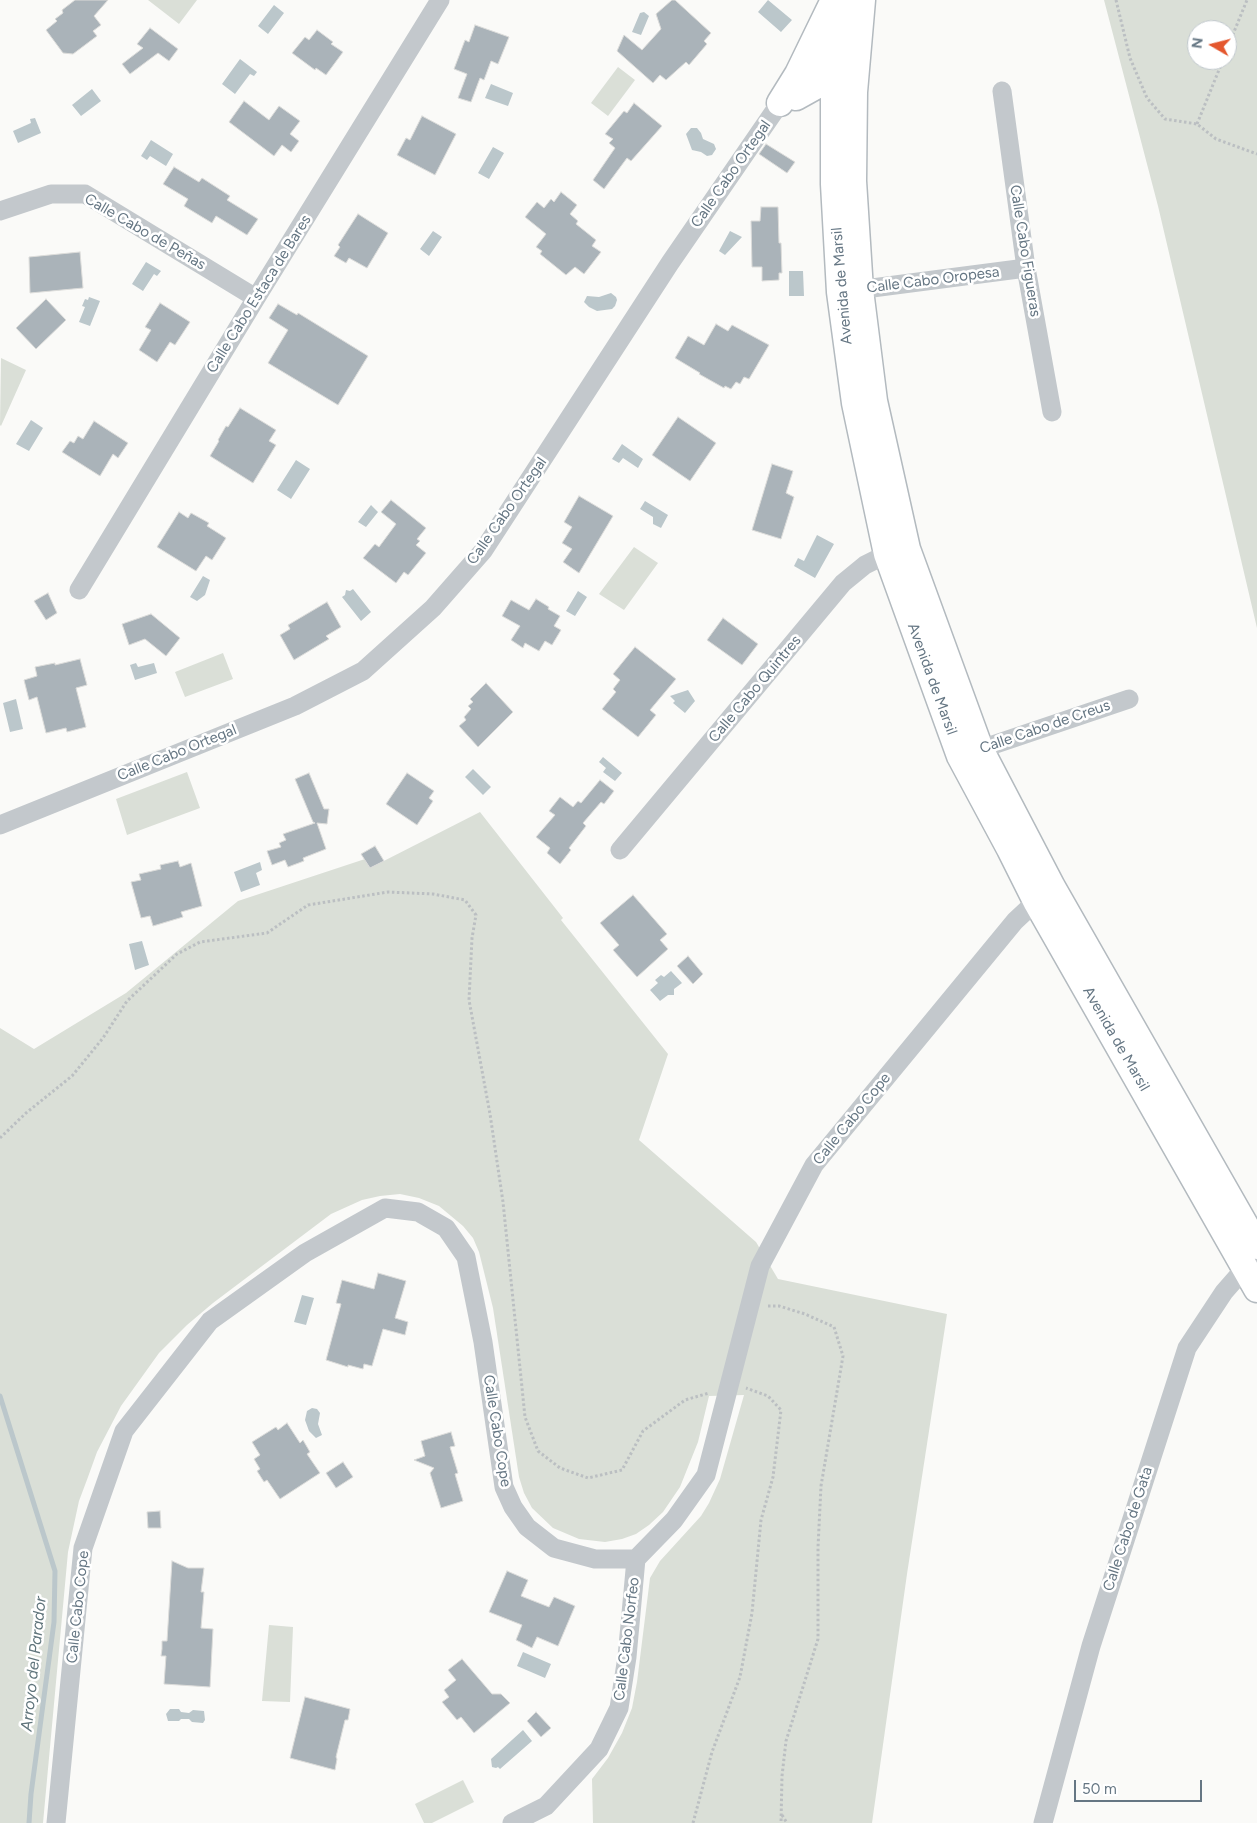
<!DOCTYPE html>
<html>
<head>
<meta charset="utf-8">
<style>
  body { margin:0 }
  #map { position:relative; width:1257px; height:1823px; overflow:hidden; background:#fafaf8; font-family:Figtree,sans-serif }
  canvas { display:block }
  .north { position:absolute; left:1187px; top:20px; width:50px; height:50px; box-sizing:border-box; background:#fff; border:1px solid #c1c8cd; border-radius:50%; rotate:278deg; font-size:14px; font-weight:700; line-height:20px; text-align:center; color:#657683 }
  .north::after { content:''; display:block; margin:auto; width:18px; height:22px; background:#e4572e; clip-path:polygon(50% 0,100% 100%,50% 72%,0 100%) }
  .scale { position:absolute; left:1074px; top:1780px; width:128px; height:22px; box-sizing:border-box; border:2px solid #657683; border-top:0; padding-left:6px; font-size:15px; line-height:18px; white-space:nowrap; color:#657683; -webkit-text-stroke:4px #fff; paint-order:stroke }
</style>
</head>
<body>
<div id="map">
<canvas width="1257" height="1823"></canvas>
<div class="north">N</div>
<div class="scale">50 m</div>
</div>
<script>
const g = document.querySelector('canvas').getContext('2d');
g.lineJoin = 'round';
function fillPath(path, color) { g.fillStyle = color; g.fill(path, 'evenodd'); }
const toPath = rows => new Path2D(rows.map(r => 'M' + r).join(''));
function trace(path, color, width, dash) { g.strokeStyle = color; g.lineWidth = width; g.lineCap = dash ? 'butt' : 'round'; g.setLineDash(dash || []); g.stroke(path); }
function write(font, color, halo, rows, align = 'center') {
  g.font = font + ' Figtree,sans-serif'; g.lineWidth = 5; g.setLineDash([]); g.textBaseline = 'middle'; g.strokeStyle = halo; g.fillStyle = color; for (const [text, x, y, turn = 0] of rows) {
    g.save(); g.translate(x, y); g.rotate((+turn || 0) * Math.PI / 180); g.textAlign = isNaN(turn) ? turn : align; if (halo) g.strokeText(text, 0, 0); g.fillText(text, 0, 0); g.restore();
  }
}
const green = toPath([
  [148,0,197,0,179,24],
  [1104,0,1257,0,1257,628,1158,206],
  [1197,30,1227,30,1227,60,1197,60],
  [618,67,635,80,608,116,591,103],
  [1,358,26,370,1,426,0,425],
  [634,547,658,563,624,610,599,594],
  [223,653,233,679,185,697,175,672],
  [187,772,200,808,127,835,116,799],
  [480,812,563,918,561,920,668,1054,639,1140,756,1242,778,1279,947,1314,907,1574,872,1823,593,1823,592,1779,608,1758,622,1733,632,1708,637,1682,650,1578,660,1561,701,1516,709,1503,720,1479,744,1395,709,1396,698,1442,680,1487,663,1512,649,1525,636,1534,622,1539,605,1542,579,1539,553,1528,532,1508,524,1493,519,1477,493,1308,479,1252,473,1238,463,1226,439,1206,419,1198,400,1194,380,1196,362,1200,331,1214,213,1303,187,1325,159,1353,121,1406,97,1452,88,1477,79,1501,68,1552,43,1823,0,1823,0,1028,34,1049,126,993,238,901,365,859,370,868],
  [269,1625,293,1627,290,1702,262,1701],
  [463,1780,474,1802,432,1823,424,1823,415,1804]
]);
const water = toPath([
  [768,0,792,20,781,32,758,12],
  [274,5,284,13,268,34,258,26],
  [644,12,649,16,641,35,632,32,640,13],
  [240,59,257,72,254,76,250,74,235,94,222,84],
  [491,84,513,93,508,106,485,98],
  [92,89,101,101,81,116,72,105],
  [35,118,41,133,18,143,13,131,31,123,30,119],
  [691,128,697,128,701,133,703,139,714,144,716,149,712,155,707,156,701,152,692,150,686,134],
  [151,140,173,154,166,166,150,156,147,160,141,156],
  [493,147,504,153,489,179,478,173],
  [433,231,442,237,429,256,420,249],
  [730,231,742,237,725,255,719,251],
  [146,262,161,271,157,276,154,274,143,291,132,284],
  [789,271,803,271,804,296,789,296],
  [611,293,616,297,617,300,615,306,612,309,597,311,589,307,584,302,587,296,599,297],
  [89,297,100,301,90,326,79,322,85,307,82,306,85,299,88,300],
  [31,420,43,428,29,451,16,444],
  [622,444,643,459,638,468,623,458,619,463,612,459],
  [296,460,310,469,291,499,277,490],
  [645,501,668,515,661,528,653,524,653,517,640,509],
  [371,505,378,512,366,527,358,522],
  [817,535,834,544,815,578,794,566,798,558,804,561],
  [203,576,210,580,205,595,197,601,190,597],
  [353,589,371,612,361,621,342,597,345,595,346,590,350,591],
  [578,591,587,597,575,616,566,611],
  [136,663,138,667,154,663,157,673,135,680,130,665],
  [688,690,695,701,685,713,673,703,675,701,670,696],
  [16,699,23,729,10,732,3,703],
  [603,757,622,773,615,781,603,772,606,768,599,762],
  [473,769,491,787,483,795,465,777],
  [260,862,262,870,256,873,260,885,241,892,234,872],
  [142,941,149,965,135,970,129,944],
  [671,971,682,983,674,989,674,995,668,995,660,1001,650,990,658,983,655,980,661,975,664,977],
  [302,1295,314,1298,306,1325,294,1322],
  [312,1408,317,1409,320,1413,318,1424,322,1435,316,1438,309,1431,305,1420,307,1411],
  [523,1652,551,1664,545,1678,517,1666],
  [170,1709,179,1709,181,1712,189,1713,193,1710,204,1711,205,1720,203,1723,192,1722,189,1719,181,1719,179,1721,168,1721,166,1714],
  [523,1730,532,1741,500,1769,498,1767,496,1768,492,1767,491,1759]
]);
const stream = toPath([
  [0,1396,55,1571,54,1622,31,1794,29,1823]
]);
const building = toPath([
  [75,0,108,0,94,16,101,25,93,31,97,36,73,54,63,53,46,30,57,21,55,19,63,13,62,10,75,0],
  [672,0,675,0,711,33,704,41,707,44,689,65,686,62,666,80,660,75,653,83,617,51,624,35,642,50,661,29,656,14,672,0],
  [475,25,509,37,498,64,491,61,484,80,480,78,471,102,458,98,467,74,454,69,465,40,469,42,475,25],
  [150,28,178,49,169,61,158,53,130,74,122,64,143,48,137,44,150,28],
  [317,30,333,42,331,44,343,52,326,75,316,68,315,70,292,53,305,37,309,40,317,30],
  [244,101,269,120,279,106,300,121,290,134,299,141,291,152,282,145,274,156,229,122,244,101],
  [634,103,662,126,631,161,627,158,604,189,593,180,615,148,609,143,613,139,605,134,624,111,627,113,634,103],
  [422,116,456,134,435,175,397,155,406,138,410,140,422,116],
  [766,144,795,162,787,173,759,154,766,144],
  [174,167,199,182,202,178,230,196,227,200,258,219,247,235,216,216,212,223,184,206,188,199,163,184,174,167],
  [561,192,577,205,570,214,578,221,576,224,596,240,592,246,601,252,584,274,575,267,566,275,540,254,542,251,536,247,546,234,525,217,537,202,544,208,551,199,554,202,561,192],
  [761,207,778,207,779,243,781,243,782,273,779,273,779,280,762,281,762,267,752,267,751,221,760,221,761,207],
  [358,214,388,233,367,268,349,258,346,263,334,256,340,247,338,245,358,214],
  [80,252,83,288,30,293,29,257,80,252],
  [46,299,66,320,36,349,16,328,46,299],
  [160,303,190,322,175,345,170,342,157,362,139,350,151,330,145,327,160,303],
  [278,304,297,315,298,313,368,356,338,405,268,363,288,330,269,318,278,304],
  [716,324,728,331,732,325,769,345,749,379,744,377,740,384,736,382,731,389,725,386,724,388,699,374,700,373,675,358,688,336,704,345,716,324],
  [240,408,276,430,269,441,276,445,253,483,210,456,219,441,218,440,226,426,228,427,240,408],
  [678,417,716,443,690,481,652,455,678,417],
  [94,421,128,443,118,458,113,454,100,476,62,452,70,441,74,443,78,436,83,439,94,421],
  [772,464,793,471,786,493,794,497,781,539,752,530,772,464],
  [579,496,613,516,579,573,563,562,572,549,562,543,572,527,564,522,579,496],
  [391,500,426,528,417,539,420,541,416,545,426,553,408,575,404,572,396,583,363,558,375,544,379,547,396,524,381,512,391,500],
  [179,512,188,518,191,513,209,523,207,526,226,538,212,560,206,556,196,571,157,547,179,512],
  [48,593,57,613,46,620,34,601,48,593],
  [536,599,549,607,548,609,560,616,554,626,561,630,552,645,545,641,539,651,525,643,523,648,511,640,520,626,502,616,511,600,529,610,536,599],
  [327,602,341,627,326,636,329,639,294,660,280,635,290,629,288,625,327,602],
  [151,614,180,638,166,656,145,639,129,645,122,624,151,614],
  [723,618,758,644,742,665,707,640,723,618],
  [635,647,676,679,650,710,656,715,638,737,602,709,616,692,613,689,620,680,613,674,635,647],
  [80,659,87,685,76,688,86,727,67,732,66,728,46,733,37,697,29,700,24,680,37,676,35,667,55,663,55,665,80,659],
  [486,683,513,712,478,747,459,726,466,720,464,717,471,709,468,706,473,702,470,699,486,683],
  [309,773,324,809,329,809,327,824,317,823,326,849,303,858,304,861,288,867,285,860,272,865,267,851,281,847,279,843,286,840,283,834,315,823,313,822,295,779,309,773],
  [407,773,434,791,429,798,433,801,417,825,386,804,407,773],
  [600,780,614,791,604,804,601,802,583,823,586,826,569,848,571,850,560,864,547,853,550,848,536,837,555,815,549,811,560,797,573,807,578,801,581,803,600,780],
  [375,846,384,861,370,868,361,854,375,846],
  [178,861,180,867,191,863,202,906,181,912,183,917,153,926,150,916,141,918,131,882,141,880,139,874,161,869,160,865,178,861],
  [633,895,667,934,660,940,668,949,637,977,613,950,619,945,600,923,633,895],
  [688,956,703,974,693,984,677,966,688,956],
  [378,1273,406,1281,395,1318,408,1322,405,1335,383,1329,372,1366,364,1364,363,1369,348,1365,348,1367,326,1360,341,1304,336,1303,342,1280,374,1289,378,1273],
  [287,1423,300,1443,303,1440,310,1452,307,1454,320,1473,280,1499,267,1480,264,1482,257,1471,260,1469,254,1459,260,1455,252,1442,276,1427,278,1430,287,1423],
  [451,1432,455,1446,450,1447,458,1473,455,1474,463,1501,441,1508,430,1473,434,1468,414,1460,425,1456,421,1441,451,1432],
  [343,1462,353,1477,336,1488,326,1473,343,1462],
  [160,1511,161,1528,148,1528,147,1512,160,1511],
  [172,1561,188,1568,204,1568,201,1592,204,1592,201,1628,213,1629,210,1687,164,1684,166,1656,161,1656,162,1649,162,1641,167,1641,172,1561],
  [507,1571,528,1580,521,1596,549,1607,554,1597,575,1606,558,1646,537,1637,532,1648,516,1640,522,1625,489,1612,507,1571],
  [462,1659,492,1694,501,1694,510,1703,474,1733,461,1717,457,1720,442,1702,449,1697,444,1690,456,1680,448,1670,462,1659],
  [305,1697,350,1709,348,1720,345,1720,336,1757,337,1759,335,1770,290,1758,305,1697],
  [536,1712,551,1728,541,1737,527,1721,536,1712]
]);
const path = toPath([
  [1116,0,1130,58,1147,98,1165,119,1197,124,1216,139,1257,154],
  [1227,49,1247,0],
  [1197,124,1223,60],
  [0,1138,26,1113,72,1076,103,1038,127,1001,177,954,200,942,267,933,308,905,388,892,433,894,465,900,476,915,472,938,469,1000,490,1114,503,1202,525,1417,538,1451,560,1468,588,1478,622,1470,643,1431,685,1400,709,1393],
  [768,1306,779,1306,805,1314,834,1327,843,1356,821,1486,818,1547,818,1639,786,1741,782,1776,781,1823],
  [782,1815,787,1823],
  [693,1823,712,1752,740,1677,752,1613,761,1520,773,1477,781,1410,768,1396,746,1388]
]);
const street = toPath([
  [1002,91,1026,268,1052,412],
  [0,211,51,194,85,194,256,298],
  [849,291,1026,268],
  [79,590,256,298,440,0],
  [969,753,1129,699],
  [0,825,295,706,363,671,433,608,483,551,670,263,780,103],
  [620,850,843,583,865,565,887,554,899,551],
  [56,1823,83,1548,124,1431,210,1321,305,1253,385,1208,418,1212,446,1228,466,1257,483,1342,504,1487,513,1507,527,1527,554,1548,595,1559,636,1559,674,1520,706,1475,760,1266,814,1165,1015,921,1045,893],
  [512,1823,546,1806,599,1749,619,1708,627,1657,636,1559],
  [1043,1823,1091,1646,1187,1348,1224,1292,1252,1260]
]);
const secondary = toPath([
  [842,0,834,70,834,184,840,292,855,403,887,554,960,756,1010,849,1036,901,1257,1289],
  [862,0,854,92,853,181,860,290,874,401,907,549,980,749,1052,887,1257,1246],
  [798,74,834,0],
  [796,97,823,82,841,60],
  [780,103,798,74,816,62,834,70,845,82]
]);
const streetNames = [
  ["Calle Cabo Ortegal",731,174,-55],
  ["Calle Cabo de Peñas",145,232,30],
  ["Calle Cabo Figueras",1025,251,81],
  ["Calle Cabo Oropesa",933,280,-7],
  ["Avenida de Marsil",842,286,-95],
  ["Calle Cabo Estaca de Bares",259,294,-58],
  ["Calle Cabo Ortegal",507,511,-55],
  ["Avenida de Marsil",932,679,70],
  ["Calle Cabo Quintres",755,689,-50],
  ["Calle Cabo de Creus",1045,727,-19],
  ["Calle Cabo Ortegal",177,753,-22],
  ["Avenida de Marsil",1116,1039,60],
  ["Calle Cabo Cope",852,1119,-51],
  ["Calle Cabo Cope",497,1431,81],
  ["Calle Cabo de Gata",1128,1529,-72],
  ["Calle Cabo Cope",78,1607,-84],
  ["Calle Cabo Norfeo",627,1639,-83]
];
const waterNames = [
  ["Arroyo del Parador",34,1664,-84]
];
fillPath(green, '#dadfd7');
fillPath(water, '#bbc7cb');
trace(stream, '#bbc7cb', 5);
fillPath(building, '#aab3b9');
trace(building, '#dcdcda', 1);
trace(secondary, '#b3babf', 29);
trace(path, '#bbbfc2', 3, [2.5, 2.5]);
trace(street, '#c3c8cc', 19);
trace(secondary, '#fff', 26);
write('15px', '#657683', '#fff', streetNames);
write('italic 16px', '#60757c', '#fff', waterNames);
</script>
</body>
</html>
